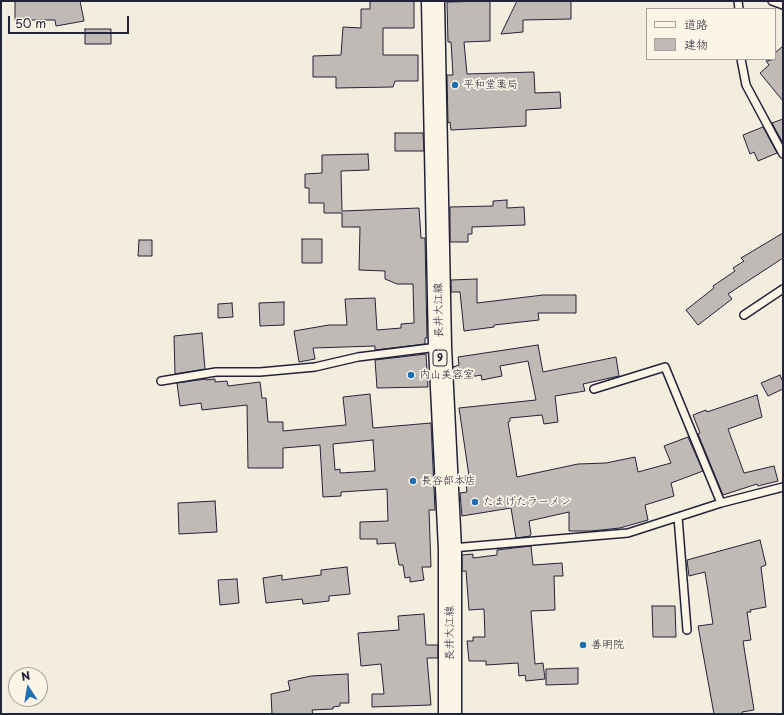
<!DOCTYPE html>
<html>
<head>
<meta charset="utf-8">
<style>
  body { margin:0 }
  #map { position:relative; width:784px; height:715px; overflow:hidden; background:#f3edde; font-family:"Playpen Sans","Klee One",sans-serif }
  canvas { display:block }
  .frame { position:absolute; inset:0; border:2px solid #22223b; pointer-events:none }
  .legend { position:absolute; left:646px; top:8px; width:130px; height:52px; box-sizing:border-box; background:#fcf5e5; border:1px solid #a5a1a1; margin:0; padding:5px 7px; list-style:none; font-size:12px; color:#22223b }
  .legend li { display:flex; align-items:center; gap:8px; height:20px }
  .legend b { width:20px; border:1px solid #a5a1a1 }
  .north { position:absolute; left:8px; top:667px; width:40px; height:40px; box-sizing:border-box; background:#fcf5e5; border:1px solid #a5a1a1; border-radius:50%; rotate:348deg; font-size:11px; font-weight:700; line-height:16px; text-align:center; color:#22223b }
  .north::after { content:''; display:block; margin:auto; width:14px; height:18px; background:#1f6fb2; clip-path:polygon(50% 0,100% 100%,50% 72%,0 100%) }
  .scale { position:absolute; left:8px; top:16px; width:121px; height:18px; box-sizing:border-box; border:2px solid #22223b; border-top:0; padding-left:5px; font-size:12px; line-height:14px; white-space:nowrap; color:#22223b; -webkit-text-stroke:3px #fcf5e5; paint-order:stroke }
</style>
</head>
<body>
<div id="map">
<canvas width="784" height="715"></canvas>
<div class="frame"></div>
<ul class="legend">
<li><b style="height:5px;background:#fcf5e5"></b>道路</li>
<li><b style="height:11px;background:#bfbab6"></b>建物</li>
</ul>
<div class="north">N</div>
<div class="scale">50 m</div>
</div>
<script>
const g = document.querySelector('canvas').getContext('2d');
g.lineJoin = 'round';
function fillPath(path, color) { g.fillStyle = color; g.fill(path, 'evenodd'); }
const toPath = rows => new Path2D(rows.map(r => 'M' + r).join(''));
function trace(path, color, width, dash) { g.strokeStyle = color; g.lineWidth = width; g.lineCap = dash ? 'butt' : 'round'; g.setLineDash(dash || []); g.stroke(path); }
function write(font, color, halo, rows, align = 'center') {
  g.font = font + ' "Playpen Sans","Klee One",sans-serif'; g.lineWidth = 3.5; g.setLineDash([]); g.textBaseline = 'middle'; g.strokeStyle = halo; g.fillStyle = color; for (const [text, x, y, turn = 0] of rows) {
    g.save(); g.translate(x, y); g.rotate((+turn || 0) * Math.PI / 180); g.textAlign = isNaN(turn) ? turn : align; if (halo) g.strokeText(text, 0, 0); g.fillText(text, 0, 0); g.restore();
  }
}
const building = toPath([
  [15,1,80,1,84,21,56,26,55,20,15,20,15,1],
  [370,1,414,1,414,28,383,28,383,55,418,55,418,81,395,81,393,87,336,88,336,77,313,77,313,56,341,55,343,27,361,28,361,9,370,9,370,1],
  [490,1,490,41,464,42,467,74,534,72,535,93,560,92,561,108,526,110,526,126,451,130,450,122,448,123,447,75,453,75,451,42,448,42,447,2,490,1],
  [517,1,571,1,571,19,523,20,523,32,501,34,517,1],
  [85,29,111,29,111,44,85,44,85,29],
  [783,46,783,101,760,73,769,65,766,61,775,59,775,53,783,46],
  [783,119,783,143,772,123,783,119],
  [763,127,777,153,758,161,754,152,750,154,743,135,763,127],
  [395,133,423,133,424,151,395,151,395,133],
  [368,154,369,170,341,171,342,211,419,208,421,238,425,238,427,338,425,338,425,344,375,350,375,346,313,348,315,359,299,362,294,331,329,325,347,325,345,299,375,298,377,330,401,328,401,324,414,323,413,284,397,284,385,279,385,271,359,270,360,227,342,227,342,213,324,213,324,203,309,203,309,188,305,188,305,174,322,173,322,155,368,154],
  [507,200,507,208,524,207,525,225,472,227,472,234,468,234,468,242,450,242,450,207,493,206,493,201,507,200],
  [783,233,783,258,728,294,732,299,698,325,686,310,714,288,713,286,735,271,733,268,744,261,741,258,783,233],
  [302,239,322,239,322,263,302,263,302,239],
  [139,240,152,240,152,256,138,256,139,240],
  [477,279,477,303,543,295,576,295,576,313,538,313,539,320,494,325,494,327,464,331,460,292,451,292,451,280,477,279],
  [284,302,284,325,260,326,259,303,284,302],
  [232,303,233,317,218,318,218,304,232,303],
  [202,333,205,369,175,374,174,336,202,333],
  [538,345,543,372,616,357,619,376,583,384,585,391,555,396,558,422,544,424,542,415,510,418,510,421,508,422,517,477,578,464,606,463,635,457,638,472,671,463,664,446,688,437,703,471,671,483,674,496,645,505,648,520,620,528,591,531,569,531,569,512,529,521,531,534,530,536,516,538,511,508,462,516,460,493,467,492,465,476,469,476,459,408,536,400,528,361,500,366,502,376,482,380,481,375,455,380,453,367,459,365,458,357,538,345],
  [426,354,428,387,377,388,375,360,426,354],
  [780,375,783,382,783,389,768,396,761,383,780,375],
  [206,379,206,380,215,379,215,382,227,381,228,386,260,382,262,398,266,398,268,422,283,422,283,431,346,425,343,397,370,394,373,428,431,423,435,510,429,510,431,567,422,567,424,580,410,582,410,577,405,578,403,565,399,565,395,543,377,544,377,539,360,539,360,522,388,521,387,489,341,492,341,496,323,497,320,445,283,448,283,468,248,468,247,405,202,410,201,403,180,406,177,383,206,379],
  [373,440,375,471,340,473,340,469,335,470,333,444,373,440],
  [757,395,762,417,728,429,744,473,774,466,778,481,758,486,757,484,723,495,698,434,700,433,693,415,706,410,707,412,757,395],
  [215,501,217,532,179,534,178,503,215,501],
  [760,540,766,565,761,567,766,607,750,610,751,612,747,612,751,640,743,641,754,710,742,712,743,714,714,714,698,626,713,624,705,572,689,576,687,560,760,540],
  [531,546,533,565,562,563,563,576,554,576,555,610,531,611,535,664,543,663,545,679,526,681,525,675,519,676,518,663,486,665,486,661,469,661,467,641,473,641,473,637,485,637,484,609,469,610,466,571,462,571,462,555,473,554,473,558,497,555,497,550,531,546],
  [347,567,350,594,329,596,329,601,303,604,302,599,266,603,263,578,282,575,282,580,321,575,321,570,347,567],
  [237,579,239,603,220,605,218,580,237,579],
  [652,606,675,606,676,637,653,637,652,606],
  [424,614,426,645,438,645,438,658,427,658,431,705,372,707,372,694,384,694,381,664,361,666,358,633,399,630,398,616,424,614],
  [578,668,578,684,546,685,546,669,578,668],
  [348,674,349,703,340,703,340,706,333,707,333,709,312,710,313,714,272,714,271,694,290,690,288,681,311,676,348,674]
]);
const service = toPath([
  [738,1,739,9],
  [772,1,783,5],
  [741,59,746,85,783,154],
  [744,315,783,289],
  [161,381,216,372,260,372,315,367,358,357,438,347],
  [594,389,665,367,721,503],
  [678,517,687,630],
  [452,548,628,533,721,503,783,487]
]);
const primary = toPath([
  [433,1,440,347,450,549,450,714]
]);
const markers = [
  [455,85,4,"#1f6fb2"],
  [411,375,4,"#1f6fb2"],
  [413,481,4,"#1f6fb2"],
  [475,502,4,"#1f6fb2"],
  [583,645,4,"#1f6fb2"]
];
const shields = [
  [440,358,14]
];
const shieldNames = [
  ["9",440,358]
];
const poiNames = [
  ["平和堂薬局",463,85],
  ["内山美容室",419,375],
  ["長谷部本店",421,481],
  ["たまげたラーメン",483,502],
  ["善明院",591,645]
];
const streetNames = [
  ["長井大江線",439,310,-91],
  ["長井大江線",450,633,-90]
];
fillPath(building, '#bfbab6');
trace(building, '#22223b', 1);
trace(service, '#22223b', 10);
trace(primary, '#22223b', 25);
trace(service, '#fcf5e5', 7);
trace(primary, '#fcf5e5', 22);
for (const [x, y, r, color] of markers) { const dot = new Path2D(); dot.arc(x, y, r, 0, 2 * Math.PI); g.fillStyle = color; g.fill(dot); trace(dot, '#fcf5e5', 1.5); }
for (const [x, y, w] of shields) { const box = new Path2D(); box.roundRect(x - w / 2, y - 8, w, 16, 3); g.fillStyle = '#fcf5e5'; g.fill(box); trace(box, '#22223b', 1); }
write('bold 10px', '#22223b', null, shieldNames);
write('11px', '#22223b', '#fcf5e5', poiNames, 'left');
write('11px', '#22223b', '#fcf5e5', streetNames);
</script>
</body>
</html>
